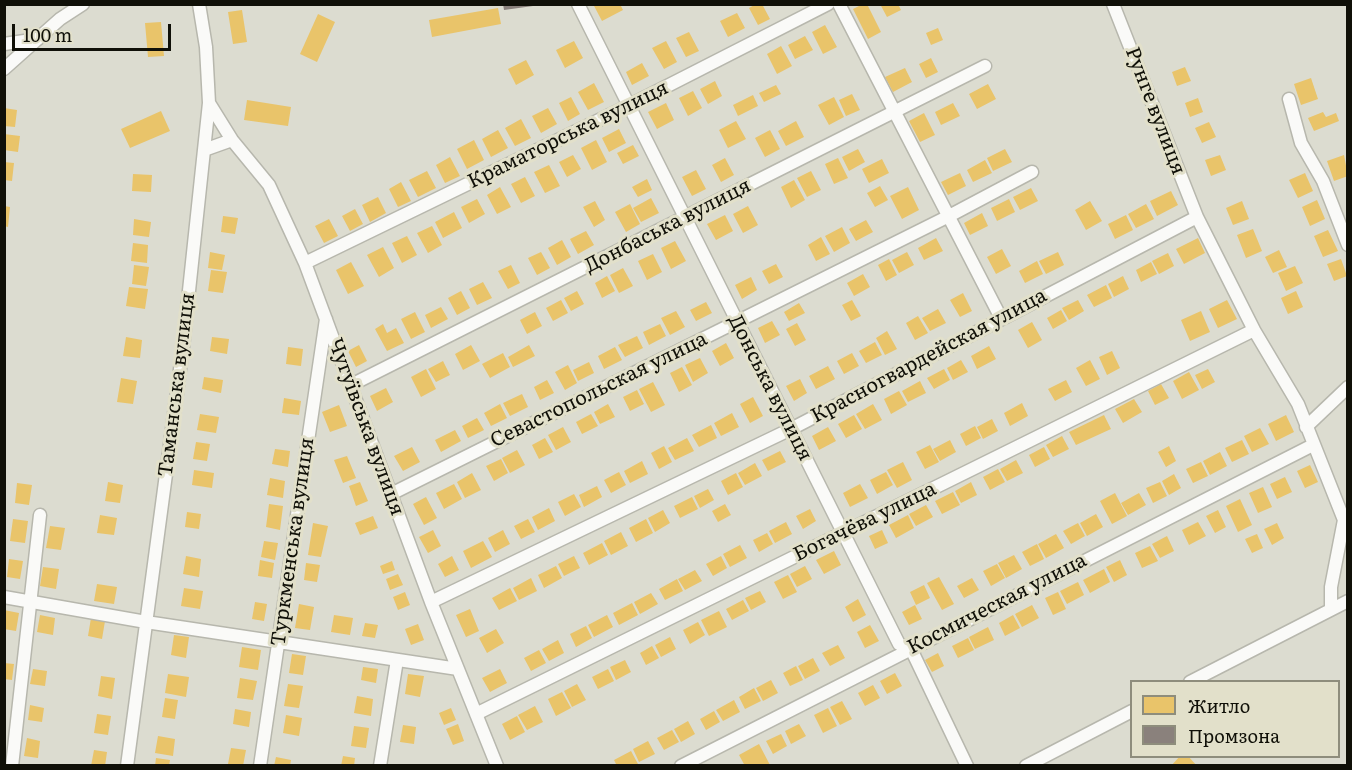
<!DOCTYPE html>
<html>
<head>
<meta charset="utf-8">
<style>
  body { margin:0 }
  #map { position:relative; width:1352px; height:770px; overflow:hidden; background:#dcdcd0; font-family:Literata,serif }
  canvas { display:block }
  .frame { position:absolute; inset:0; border:6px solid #101008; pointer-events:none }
  .legend { position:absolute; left:1130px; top:680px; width:210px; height:78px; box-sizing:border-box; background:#e2e0ca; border:2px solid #8e8d7c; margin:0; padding:8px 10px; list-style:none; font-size:18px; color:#101008 }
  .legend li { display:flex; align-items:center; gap:12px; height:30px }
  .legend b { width:30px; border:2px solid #8e8d7c }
  .scale { position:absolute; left:12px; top:24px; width:159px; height:27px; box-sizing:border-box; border:3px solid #101008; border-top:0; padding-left:8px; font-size:18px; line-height:21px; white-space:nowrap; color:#101008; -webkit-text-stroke:4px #e2e0ca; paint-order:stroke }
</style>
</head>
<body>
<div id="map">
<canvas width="1352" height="770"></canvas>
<div class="frame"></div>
<ul class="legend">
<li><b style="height:16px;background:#e9c46a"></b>Житло</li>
<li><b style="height:16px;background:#8a817c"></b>Промзона</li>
</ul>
<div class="scale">100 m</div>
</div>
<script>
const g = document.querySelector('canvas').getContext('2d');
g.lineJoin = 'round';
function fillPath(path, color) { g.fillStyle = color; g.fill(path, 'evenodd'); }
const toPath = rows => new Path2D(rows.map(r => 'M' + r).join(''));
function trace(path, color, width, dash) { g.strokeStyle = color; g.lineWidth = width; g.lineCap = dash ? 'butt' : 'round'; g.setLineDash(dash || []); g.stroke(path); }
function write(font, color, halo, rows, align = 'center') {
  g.font = font + ' Literata,serif'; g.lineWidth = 6; g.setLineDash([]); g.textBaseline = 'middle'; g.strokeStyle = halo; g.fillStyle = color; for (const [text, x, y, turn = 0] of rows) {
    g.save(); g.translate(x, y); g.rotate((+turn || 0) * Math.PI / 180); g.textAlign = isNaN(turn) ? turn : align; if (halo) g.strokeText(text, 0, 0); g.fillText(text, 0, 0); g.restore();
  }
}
const homes = toPath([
  [593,4,620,4,623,10,602,21],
  [756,4,762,4,770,19,758,25,749,8],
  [863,4,867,4,881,32,868,39,853,9],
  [880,4,898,4,901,10,887,17],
  [498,8,501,24,432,37,429,20],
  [242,10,247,42,233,44,228,12],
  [737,13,745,28,728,37,720,21],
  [318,14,335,22,317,62,300,54],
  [161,22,164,56,148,57,145,23],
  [825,25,837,47,823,54,812,32],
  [938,28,943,40,931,45,926,33],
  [689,32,699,51,686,57,676,38],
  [805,36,813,50,795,59,788,45],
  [574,41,583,58,565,68,556,50],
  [666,41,677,62,664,69,652,48],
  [781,46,792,66,777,74,767,54],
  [931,58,938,72,926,78,919,64],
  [526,60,534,75,516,85,508,69],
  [642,63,649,76,632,85,626,72],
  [1185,67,1191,81,1177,86,1172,72],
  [905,68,912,82,893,92,885,77],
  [1311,78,1318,99,1301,105,1294,84],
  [715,81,722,96,708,104,700,89],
  [594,83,604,102,588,110,578,92],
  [988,84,996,99,977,109,969,94],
  [776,85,781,94,764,102,759,93],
  [693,91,702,108,688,116,679,98],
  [852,94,860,110,846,116,839,100],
  [753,95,758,106,738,116,733,105],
  [571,97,580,114,568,121,559,103],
  [834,97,844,117,829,125,818,105],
  [1198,98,1203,112,1190,117,1185,103],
  [247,100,291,107,288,126,244,120],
  [666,103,674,120,657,129,648,112],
  [953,103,960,116,941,125,935,112],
  [4,108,17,110,15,127,4,126],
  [548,108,557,124,541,133,532,116],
  [161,111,170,131,130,148,121,129],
  [1323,112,1326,117,1336,113,1339,121,1314,131,1308,118],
  [924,113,935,135,920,142,909,121],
  [521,119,531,138,515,146,505,128],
  [736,121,746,139,728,148,719,130],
  [796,121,804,137,786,146,778,131],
  [1209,122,1216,137,1202,143,1195,128],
  [619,129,626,143,609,152,602,138],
  [498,130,508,148,491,157,482,139],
  [770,130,780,149,765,157,755,138],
  [4,134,20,136,18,152,4,150],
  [474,140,484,160,467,169,457,149],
  [596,140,607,162,592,170,581,148],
  [633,145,639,156,623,164,617,153],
  [858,149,865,162,849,171,842,157],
  [1005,149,1012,162,993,171,987,158],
  [573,155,581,169,567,177,559,162],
  [1220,155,1226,170,1211,176,1205,160],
  [1344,155,1348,176,1334,181,1327,161],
  [450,157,460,176,445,183,436,165],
  [725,158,734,175,721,182,712,165],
  [838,158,848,178,834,184,825,164],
  [882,159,889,173,869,183,862,169],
  [985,160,992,173,973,182,967,170],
  [4,162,14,163,12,181,4,180],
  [549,165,560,186,545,193,534,172],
  [696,170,706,189,692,196,682,177],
  [427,171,436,188,418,197,409,180],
  [811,171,821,190,807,197,797,178],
  [960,173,966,186,948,195,941,182],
  [1305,173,1313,191,1298,198,1289,180],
  [133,174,152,175,151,192,132,191],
  [525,177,535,196,521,203,511,184],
  [647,179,652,190,638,197,632,187],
  [794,180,805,200,791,208,781,187],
  [401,182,411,201,398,207,389,189],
  [880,186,888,200,875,207,867,193],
  [500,187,511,207,497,214,487,195],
  [908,187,919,210,902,219,890,196],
  [1031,188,1038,201,1020,210,1013,197],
  [1171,191,1178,205,1157,216,1150,201],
  [378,197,386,213,370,222,362,205],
  [651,198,659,213,641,222,633,208],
  [477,199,485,214,469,223,461,207],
  [1009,199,1015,212,997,221,991,208],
  [1317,200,1325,219,1310,226,1302,207],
  [595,201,605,220,594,227,583,207],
  [1090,201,1102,221,1086,230,1075,210],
  [1242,201,1249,219,1233,225,1226,208],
  [630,204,640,224,626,232,615,212],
  [1146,204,1154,219,1136,228,1128,214],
  [4,206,10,207,8,227,4,226],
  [748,206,758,225,743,233,733,214],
  [355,209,363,224,350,231,342,216],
  [454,212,462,228,443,238,435,222],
  [982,213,988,226,970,235,964,223],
  [725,215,733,231,716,240,707,224],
  [1126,215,1133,230,1115,239,1108,224],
  [223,216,238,218,235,234,221,232],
  [134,219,151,222,149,237,133,235],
  [329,219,338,236,324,243,315,226],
  [866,220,873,232,856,241,849,229],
  [432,226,442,245,428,253,417,233],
  [842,227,850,243,834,252,825,236],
  [1253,229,1262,251,1246,258,1237,235],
  [1328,230,1338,251,1323,257,1314,236],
  [586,231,594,245,578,254,570,239],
  [407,236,417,255,402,263,392,243],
  [821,237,830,254,816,261,808,245],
  [936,238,943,251,924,260,918,248],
  [1198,238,1205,253,1184,264,1176,249],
  [562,240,571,257,557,265,548,248],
  [675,241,686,261,671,269,661,248],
  [133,243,148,245,147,263,131,261],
  [383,247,394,268,379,277,367,255],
  [1002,249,1011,266,996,274,987,257],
  [1279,250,1287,267,1273,273,1265,257],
  [210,252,225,255,222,270,208,268],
  [541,252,550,268,537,275,528,258],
  [907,252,914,265,899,273,892,260],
  [1058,252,1064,265,1046,274,1039,261],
  [1168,253,1174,266,1159,274,1152,261],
  [653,254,662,272,647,280,638,261],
  [889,259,897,275,886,281,878,265],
  [1341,259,1347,276,1334,281,1327,264],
  [1037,261,1043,274,1025,283,1019,271],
  [351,262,364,286,348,294,336,270],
  [1151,262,1157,274,1141,282,1136,270],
  [776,264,783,277,769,284,762,271],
  [134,265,149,267,146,286,132,284],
  [511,265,520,283,508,289,498,271],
  [1295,266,1303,283,1286,291,1278,273],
  [623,268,633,286,619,293,610,275],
  [211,270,227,272,223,293,208,291],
  [863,274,870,287,854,296,847,283],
  [607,276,615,291,602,298,595,283],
  [1123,276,1129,289,1114,297,1108,284],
  [751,277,757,290,742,299,735,285],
  [483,282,492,298,477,305,469,289],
  [1106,285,1112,298,1094,307,1087,295],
  [129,287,148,289,145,309,126,306],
  [461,291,470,308,457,315,448,298],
  [577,291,584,304,571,311,564,298],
  [1296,291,1303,307,1288,314,1281,298],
  [963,293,972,311,960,317,950,300],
  [561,300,568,313,553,321,546,308],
  [852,300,861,316,851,321,842,305],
  [1078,300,1084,311,1069,320,1062,308],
  [1227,300,1237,319,1218,328,1209,309],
  [706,302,712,313,696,321,690,310],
  [799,303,805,313,789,321,784,312],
  [441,307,448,319,431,328,425,315],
  [938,309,946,323,930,331,922,318],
  [1061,310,1067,321,1053,329,1047,318],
  [676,311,685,327,670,335,661,318],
  [1201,311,1210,332,1190,341,1181,320],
  [415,312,425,332,411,339,401,319],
  [535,312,542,326,527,334,520,320],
  [918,316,928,333,915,340,906,323],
  [772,321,780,335,765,343,758,328],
  [1032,322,1042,340,1028,348,1018,330],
  [797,323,806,340,795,346,786,329],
  [383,324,387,333,396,328,404,343,387,351,375,329],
  [660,324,666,336,649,345,643,332],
  [887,331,897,349,885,355,876,338],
  [637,336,643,348,625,357,618,345],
  [126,337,142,340,140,358,123,356],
  [212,337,229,339,227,354,210,351],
  [875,342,882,355,866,363,859,351],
  [726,343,734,358,720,366,712,351],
  [359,345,367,361,356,367,348,351],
  [471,345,480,361,463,370,455,354],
  [529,345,535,356,513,367,508,357],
  [989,346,996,359,977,369,971,356],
  [288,347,303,349,301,366,286,364],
  [615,347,622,360,604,369,598,356],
  [1112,351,1120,368,1107,375,1099,357],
  [503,353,510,367,490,378,482,364],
  [852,353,859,366,844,374,837,361],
  [700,358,708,373,693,382,685,365],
  [961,360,968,372,953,380,947,368],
  [1090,360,1100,379,1086,386,1076,368],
  [443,361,450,375,436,382,428,369],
  [589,362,594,373,578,381,573,370],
  [568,365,577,383,565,390,555,372],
  [828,366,835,379,816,389,809,376],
  [682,367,692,385,679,392,670,373],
  [426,369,436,389,421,397,411,377],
  [944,369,950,380,934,389,927,378],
  [1208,369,1215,382,1202,389,1195,375],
  [1189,372,1199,390,1182,399,1173,381],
  [204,377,223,380,221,393,202,389],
  [121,378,137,381,133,404,117,402],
  [800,379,807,393,794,401,786,386],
  [547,380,554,393,540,400,534,387],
  [1066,380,1072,392,1055,401,1048,389],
  [920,381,926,393,908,402,902,391],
  [653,382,665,405,651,412,639,389],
  [1161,384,1169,398,1155,405,1148,391],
  [386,388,393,402,377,411,370,396],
  [637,390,644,404,630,411,623,397],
  [899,391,907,405,891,414,884,399],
  [522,394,528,407,510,416,503,403],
  [753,397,763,416,750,423,740,404],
  [284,398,301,401,299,415,282,413],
  [1134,399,1142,412,1123,423,1115,409],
  [1022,403,1028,416,1010,426,1004,413],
  [500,404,507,418,491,426,484,413],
  [608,404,615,417,600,424,594,412],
  [873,404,882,420,865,429,856,414],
  [339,405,347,426,330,432,322,412],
  [732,413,739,427,721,436,714,423],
  [200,414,219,417,216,433,197,430],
  [591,414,598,426,582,434,576,422],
  [854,415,862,429,846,438,838,424],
  [1104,415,1111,429,1076,445,1069,432],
  [1286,415,1294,432,1276,441,1268,424],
  [477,418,484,430,468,438,462,426],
  [992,419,998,431,983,439,977,427],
  [711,425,717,438,699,447,692,435],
  [975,426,981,438,966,446,960,434],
  [563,427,571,442,556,450,548,435],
  [828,427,836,441,819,450,812,436],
  [1260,428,1269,444,1252,452,1244,436],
  [455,430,461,441,441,452,435,440],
  [1062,436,1069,449,1053,457,1046,445],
  [545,438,553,452,539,459,532,445],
  [687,438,694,451,675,460,668,448],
  [950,440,956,452,940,461,933,449],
  [1242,440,1249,454,1232,462,1225,448],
  [196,442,210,444,207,461,193,459],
  [930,445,939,462,925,469,916,452],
  [664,446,672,462,659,469,651,453],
  [1169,446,1176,461,1166,467,1158,452],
  [412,447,420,462,403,471,394,456],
  [1044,447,1050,459,1035,467,1029,455],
  [275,449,290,451,288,467,272,464],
  [517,450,525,465,510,473,502,458],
  [780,451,786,462,768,471,762,460],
  [1220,452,1227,466,1210,475,1203,461],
  [347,456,356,478,343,483,334,460],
  [501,459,508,473,494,481,486,466],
  [1016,460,1023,473,1007,481,1000,469],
  [642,461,648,474,630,483,624,471],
  [903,462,912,480,897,488,887,470],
  [1201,462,1208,476,1193,483,1186,469],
  [755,463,762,476,745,485,738,473],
  [1310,465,1318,482,1305,488,1297,471],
  [998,469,1005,482,990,490,983,477],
  [194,470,214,473,212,488,192,485],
  [619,472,626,485,611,493,604,480],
  [886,472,893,485,877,494,870,480],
  [472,473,481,490,465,498,457,482],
  [736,473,743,487,728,495,721,481],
  [1174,474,1181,488,1169,495,1162,481],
  [1285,477,1292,492,1277,499,1270,484],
  [270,478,285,481,283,498,267,495],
  [108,482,123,485,120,503,105,501],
  [360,482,368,501,356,506,349,486],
  [971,482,977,495,961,503,955,491],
  [1160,482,1167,496,1153,503,1146,488],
  [17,483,32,485,29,505,15,503],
  [454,484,462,499,444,509,436,493],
  [860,484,868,498,850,507,843,493],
  [597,486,602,497,584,507,579,495],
  [1263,487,1272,507,1258,513,1249,493],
  [708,489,714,500,700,508,694,496],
  [953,492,960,505,942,514,935,501],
  [1115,493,1127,516,1112,524,1100,501],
  [1139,493,1146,505,1128,515,1121,503],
  [574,494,581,507,565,516,558,502],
  [426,497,437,518,424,525,413,504],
  [692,497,698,509,680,518,674,506],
  [1240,499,1252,525,1238,532,1226,506],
  [269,504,283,506,280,530,266,527],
  [725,504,731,515,718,522,712,511],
  [926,505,933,517,916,526,909,514],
  [549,508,555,521,538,530,532,517],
  [810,509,816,521,803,529,796,516],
  [663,510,670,523,655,532,648,518],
  [1218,510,1226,527,1215,533,1206,516],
  [187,512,201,514,199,529,185,527],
  [1096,514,1103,527,1087,536,1080,523],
  [100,515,117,518,114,535,97,533],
  [908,515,914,528,896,538,889,525],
  [373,516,378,528,360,535,355,523],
  [13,519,28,521,25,543,10,541],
  [528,519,535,532,521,539,514,526],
  [646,519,653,533,636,542,629,528],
  [786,522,792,534,775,543,769,531],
  [1198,522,1206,536,1189,545,1182,530],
  [313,523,328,526,321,557,308,555],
  [1078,523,1085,536,1071,544,1063,531],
  [1277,523,1284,538,1272,545,1264,529],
  [50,526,65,528,61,550,46,548],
  [433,530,441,546,428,553,419,537],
  [503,530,510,544,495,552,488,538],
  [882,530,888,543,875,549,869,536],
  [621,532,628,546,611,555,604,541],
  [767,533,773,544,759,552,753,540],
  [1056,534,1064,548,1046,558,1038,544],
  [1257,534,1263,548,1252,553,1245,539],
  [1167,536,1174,551,1160,558,1152,544],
  [264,541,278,543,275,560,261,557],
  [483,541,492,557,471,568,463,551],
  [602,543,608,555,589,565,583,553],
  [1037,544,1044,559,1030,566,1022,552],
  [740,545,747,558,730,567,723,554],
  [1150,546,1158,561,1142,568,1135,553],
  [834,551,841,565,824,574,816,560],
  [1014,555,1022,569,1006,578,998,563],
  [186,556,201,559,199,577,183,574],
  [452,556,459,570,445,577,438,564],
  [574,556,580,568,564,576,558,564],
  [721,556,727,568,713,576,706,564],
  [9,559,23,561,20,579,7,577],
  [260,560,274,563,272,578,258,576],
  [1120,560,1127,575,1114,582,1106,567],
  [392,561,395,570,383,574,380,566],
  [306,563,320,565,317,582,304,580],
  [997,564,1005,578,991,586,983,571],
  [556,566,562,578,544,588,538,575],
  [805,566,812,579,797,587,790,574],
  [43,567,59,569,56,589,40,586],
  [1104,569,1110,582,1090,593,1083,580],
  [695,570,702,581,685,590,678,579],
  [398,574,403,585,390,590,386,579],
  [788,575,797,592,783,599,774,582],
  [939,577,954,604,942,610,927,583],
  [531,578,537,591,519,600,513,588],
  [972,578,979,590,964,598,957,586],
  [677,579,683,591,665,600,659,589],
  [1078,582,1084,595,1067,604,1060,591],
  [97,584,117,587,114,604,94,601],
  [924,585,930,598,916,605,910,592],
  [184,588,203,591,200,609,181,606],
  [510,588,517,601,499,610,492,598],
  [760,591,766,602,751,610,745,598],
  [405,592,410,605,398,610,393,597],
  [1058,592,1066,609,1053,615,1045,598],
  [651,593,658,604,640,614,634,602],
  [858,599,866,615,853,622,845,607],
  [743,600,749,611,732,620,726,609],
  [255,602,267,604,264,621,252,619],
  [632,603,638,615,619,625,613,613],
  [299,604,314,607,310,630,295,628],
  [915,605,922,619,909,625,902,612],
  [1032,605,1039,618,1022,627,1015,614],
  [470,609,479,631,466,637,456,615],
  [4,610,19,613,16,631,4,629],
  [719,611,727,627,709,636,701,620],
  [40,615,55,618,53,635,37,632],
  [334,615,353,618,350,635,331,632],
  [607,615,613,627,594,637,588,625],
  [1013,615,1020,628,1005,636,999,623],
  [91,618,105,621,102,639,88,636],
  [698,622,705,635,690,644,683,630],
  [365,623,378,625,375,638,362,636],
  [418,624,424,640,411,645,405,629],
  [870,625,879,641,865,648,857,632],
  [586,626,592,638,576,647,570,634],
  [988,627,994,640,975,649,969,637],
  [496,629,504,643,487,653,479,638],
  [174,635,189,637,186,658,171,655],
  [670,637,676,649,661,657,655,645],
  [968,638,974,650,958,658,952,646],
  [558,640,564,653,549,661,542,649],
  [838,645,845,658,830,666,822,653],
  [652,646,659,658,646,665,640,653],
  [242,647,261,650,258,670,239,667],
  [539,650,546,663,531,671,524,658],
  [938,653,944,666,932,672,925,660],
  [292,654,306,656,303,675,289,673],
  [813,658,820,671,805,679,798,666],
  [625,660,631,672,616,680,610,667],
  [4,663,14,664,12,680,4,679],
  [796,666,803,680,790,686,783,673],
  [363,667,378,669,376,683,361,680],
  [33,669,47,671,45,686,30,684],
  [500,669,507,683,490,692,482,678],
  [608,669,614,681,598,689,592,677],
  [895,673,902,686,887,694,880,681],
  [168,674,189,677,186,697,165,693],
  [408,674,424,676,420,697,405,694],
  [101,676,115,678,112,699,98,696],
  [240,678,257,681,253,700,237,698],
  [771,680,778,693,763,701,756,688],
  [288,684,303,686,299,708,284,706],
  [577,684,586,700,572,707,564,691],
  [873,685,880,698,865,706,858,693],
  [754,688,761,701,745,709,739,697],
  [562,692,571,708,556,716,548,699],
  [357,696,373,699,371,716,354,713],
  [165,698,178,700,175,719,162,717],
  [734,700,740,712,723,721,716,710],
  [842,701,852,719,840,725,830,707],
  [30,705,44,708,42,722,28,720],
  [535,706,543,722,527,730,518,715],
  [451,708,456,720,444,725,439,713],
  [828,708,837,726,823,733,814,715],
  [235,709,251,712,249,727,233,724],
  [714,711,720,722,706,730,700,719],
  [97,714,111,716,108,735,94,733],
  [286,715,302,718,299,736,283,733],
  [517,716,525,732,510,740,502,724],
  [688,721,695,734,681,742,674,729],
  [458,724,464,741,453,745,446,729],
  [799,724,806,736,791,744,785,731],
  [403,725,416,727,414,744,400,742],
  [354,726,369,728,366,748,351,746],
  [672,730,679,742,664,750,657,738],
  [781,734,787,746,773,754,766,741],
  [158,736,175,739,173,756,155,753],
  [27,738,40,741,38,758,24,756],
  [648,741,655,754,639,762,633,749],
  [759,744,770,765,745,766,739,755],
  [231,748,246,750,243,766,228,764],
  [94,750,107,752,105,766,91,766],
  [631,751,638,764,617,766,614,760],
  [343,756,355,758,354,766,341,766],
  [1180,756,1188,756,1197,766,1171,766],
  [276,757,291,760,290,766,274,766],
  [156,758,170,760,169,766,155,766]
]);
const industry = toPath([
  [503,4,533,4,533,6,504,10]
]);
const minor = toPath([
  [578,4,899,644,911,649,967,766],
  [839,4,1001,318],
  [1113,4,1197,217,1254,330,1298,404,1344,520,1331,587,1331,609],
  [4,44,38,39],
  [4,69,60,19,83,4],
  [1289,99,1301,143,1323,181,1348,245],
  [209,103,232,140,269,185,305,263,431,602,497,766],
  [204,150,232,140],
  [305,263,628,106,828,4],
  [351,385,985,66],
  [1306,427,1348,387],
  [391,494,949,216,1032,172],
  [4,597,146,622,458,669],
  [431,602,791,429,1197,217],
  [1190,682,1348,601],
  [476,714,1254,330],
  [12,766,40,515],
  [127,766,183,347,209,103,206,47,199,4],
  [260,766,326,319],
  [380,766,397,660],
  [681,766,1313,445],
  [1026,766,1132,711]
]);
const streetNames = [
  ["Рунге вулиця",1155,111,69],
  ["Краматорська вулиця",568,135,-26],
  ["Донбаська вулиця",668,226,-27],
  ["Красногвардейская улица",929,356,-28],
  ["Таманська вулиця",177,385,-83],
  ["Донська вулиця",770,388,63],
  ["Севастопольская улица",599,390,-26],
  ["Чугуївська вулиця",366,427,70],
  ["Богачёва улица",865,522,-26],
  ["Туркменська вулиця",293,542,-82],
  ["Космическая улица",997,604,-27]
];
fillPath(homes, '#e9c46a');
fillPath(industry, '#8a817c');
trace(minor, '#b7b7ad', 15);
trace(minor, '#fafaf8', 12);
write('20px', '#101008', '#e2e0ca', streetNames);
</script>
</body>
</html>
